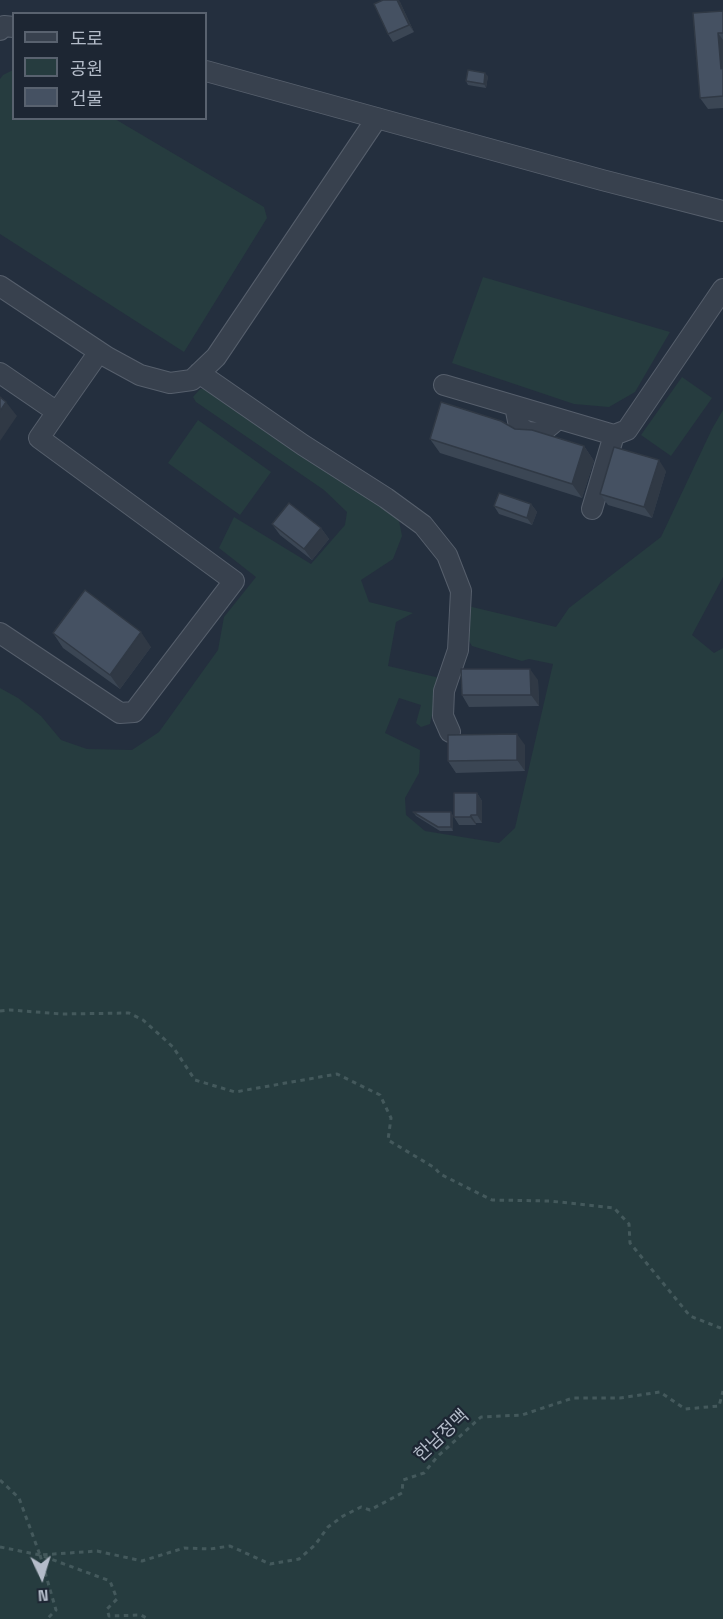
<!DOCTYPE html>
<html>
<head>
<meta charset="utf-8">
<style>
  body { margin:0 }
  #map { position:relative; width:723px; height:1619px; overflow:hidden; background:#242f3e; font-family:"Space Grotesk","Noto Sans KR",sans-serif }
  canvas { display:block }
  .legend { position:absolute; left:12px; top:12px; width:195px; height:108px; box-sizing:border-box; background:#1d2633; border:2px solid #59626f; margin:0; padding:8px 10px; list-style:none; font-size:18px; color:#b4bcc9 }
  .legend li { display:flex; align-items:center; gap:12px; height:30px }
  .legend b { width:30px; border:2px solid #59626f }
  .north { position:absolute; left:12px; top:1547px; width:60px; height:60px; -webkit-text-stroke:4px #1d2633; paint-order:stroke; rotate:176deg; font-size:16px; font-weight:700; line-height:24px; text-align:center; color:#b4bcc9 }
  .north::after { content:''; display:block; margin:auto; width:21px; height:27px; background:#b4bcc9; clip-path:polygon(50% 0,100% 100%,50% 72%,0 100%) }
</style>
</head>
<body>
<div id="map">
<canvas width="723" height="1619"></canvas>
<ul class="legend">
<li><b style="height:8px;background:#38414e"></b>도로</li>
<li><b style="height:16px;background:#263c3f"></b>공원</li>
<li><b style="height:16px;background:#455162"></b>건물</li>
</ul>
<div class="north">N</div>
</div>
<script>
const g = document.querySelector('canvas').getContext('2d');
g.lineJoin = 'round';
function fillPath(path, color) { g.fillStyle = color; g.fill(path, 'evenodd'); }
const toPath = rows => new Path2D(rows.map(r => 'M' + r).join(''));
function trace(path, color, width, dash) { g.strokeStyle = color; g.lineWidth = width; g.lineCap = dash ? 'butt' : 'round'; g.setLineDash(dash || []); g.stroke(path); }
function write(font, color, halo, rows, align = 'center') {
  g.font = font + ' "Space Grotesk","Noto Sans KR",sans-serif'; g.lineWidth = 4.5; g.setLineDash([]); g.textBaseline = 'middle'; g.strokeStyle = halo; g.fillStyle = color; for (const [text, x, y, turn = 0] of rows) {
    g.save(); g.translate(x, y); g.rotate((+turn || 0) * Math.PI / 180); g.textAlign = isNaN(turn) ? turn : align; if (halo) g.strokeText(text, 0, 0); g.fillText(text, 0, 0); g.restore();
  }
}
const green = toPath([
  [13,70,14,118,115,119,264,207,267,218,184,352,0,234,0,79,3,75],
  [483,277,670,332,635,392,609,407,574,404,452,363],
  [682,377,712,398,671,456,641,435],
  [200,389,208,389,379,502,399,521,402,536,393,559,361,580,369,602,413,613,396,622,388,666,440,678,430,724,421,727,416,723,421,705,399,698,385,733,420,750,419,773,405,798,406,815,425,831,499,843,515,828,553,664,529,659,522,661,472,646,467,638,468,606,556,627,569,608,661,537,712,429,723,410,723,577,692,635,714,653,723,648,723,1619,0,1619,0,688,18,698,41,716,61,740,87,749,132,750,159,732,218,650,224,617,256,577,219,548,234,517,311,564,345,525,347,512,324,490,196,402,193,397],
  [198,420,271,472,240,515,168,463]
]);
const path = toPath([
  [0,1011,10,1010,62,1014,129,1013,143,1020,173,1047,195,1080,235,1092,337,1074,380,1095,391,1118,388,1140,435,1168,440,1174,492,1200,550,1201,614,1208,629,1224,630,1243,690,1316,723,1329],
  [0,1480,19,1498,40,1555,97,1551,142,1561,184,1548,210,1549,230,1546,270,1564,299,1559,315,1545,328,1527,343,1516,361,1507,370,1510,402,1493,403,1480,424,1473,437,1457,481,1417,522,1415,573,1398,620,1398,660,1392,685,1409,719,1406,723,1391],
  [0,1547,40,1555,110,1581,117,1599,107,1609,109,1616,141,1615,148,1619],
  [40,1555,56,1610,47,1619]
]);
const minor = toPath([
  [0,30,4,26,14,27],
  [206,71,602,180,723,211],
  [0,286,107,357,140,375,170,383,192,380,216,357,377,118],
  [0,373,57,412,99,352],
  [199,373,303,445,386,498,423,525,447,555,461,591,458,650,444,691,443,716,450,732],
  [444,385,614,435,627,430,723,289],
  [515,406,519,426,527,432,541,433,558,419],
  [592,509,614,435],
  [0,633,120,713,134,712,234,581,39,438,57,412]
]);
const wall = toPath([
  [400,2,414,32,393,42,388,34],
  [723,11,723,108,708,109,700,98],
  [488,76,486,88,468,85,466,81],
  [515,429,584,446,594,461,582,498,440,453,430,439],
  [666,471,652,518,608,505,600,494],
  [531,504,537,512,532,525,499,514,494,506],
  [272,524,321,528,329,539,312,560,280,535],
  [53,633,151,647,120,689,63,648],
  [538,680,539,706,469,707,462,695],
  [525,745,525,771,456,773,448,761],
  [477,793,482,801,482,823,476,823,476,825,459,825,454,817],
  [413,812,451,812,453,816,453,831,440,831,416,816]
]);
const shadedWall = toPath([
  [397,0,399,0,400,2,414,32,409,25],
  [718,33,723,40,723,71,721,69],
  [485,73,488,76,486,88,484,84],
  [6,402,17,416,0,441,0,411],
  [584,446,594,461,582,498,572,484],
  [659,460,666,471,652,518,644,507],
  [531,504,537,512,532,525,527,518],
  [321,528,329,539,312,560,304,549],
  [141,632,151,647,120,689,110,675],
  [530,669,538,680,539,706,531,695],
  [517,734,525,745,525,771,517,760],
  [477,793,482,801,482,823,477,815],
  [451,812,453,816,453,831,451,827],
  [471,815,476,823,476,825,470,817]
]);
const building = toPath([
  [383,0,397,0,409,25,388,34,374,4,383,0],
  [723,11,723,33,718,33,721,69,723,67,723,96,700,98,693,13,723,11],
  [468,70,485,73,484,84,466,81,468,70],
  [0,397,6,402,0,411,0,397],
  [441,402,501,421,515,429,532,430,584,446,572,484,430,439,441,402],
  [614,447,659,460,644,507,600,494,614,447],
  [499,493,531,504,527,518,494,506,499,493],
  [289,503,321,528,304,549,272,524,289,503],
  [85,590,141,632,110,675,53,633,85,590],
  [461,669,530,669,531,695,462,695,461,669],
  [517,734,517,760,448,761,448,735,517,734],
  [454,793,477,793,477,815,471,815,470,817,454,817,454,793],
  [413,812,451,812,451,827,438,827,413,812]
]);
const streetNames = [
  ["한남정맥",442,1436,-43]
];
fillPath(green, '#263c3f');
trace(minor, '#565f6c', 22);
trace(path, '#44595c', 3, [4.5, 4.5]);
trace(minor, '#38414e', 20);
fillPath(wall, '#3b4654');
fillPath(shadedWall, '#303945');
fillPath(building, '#455162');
trace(building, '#303945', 1.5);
write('18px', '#b4bcc9', '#1d2633', streetNames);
</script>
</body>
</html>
